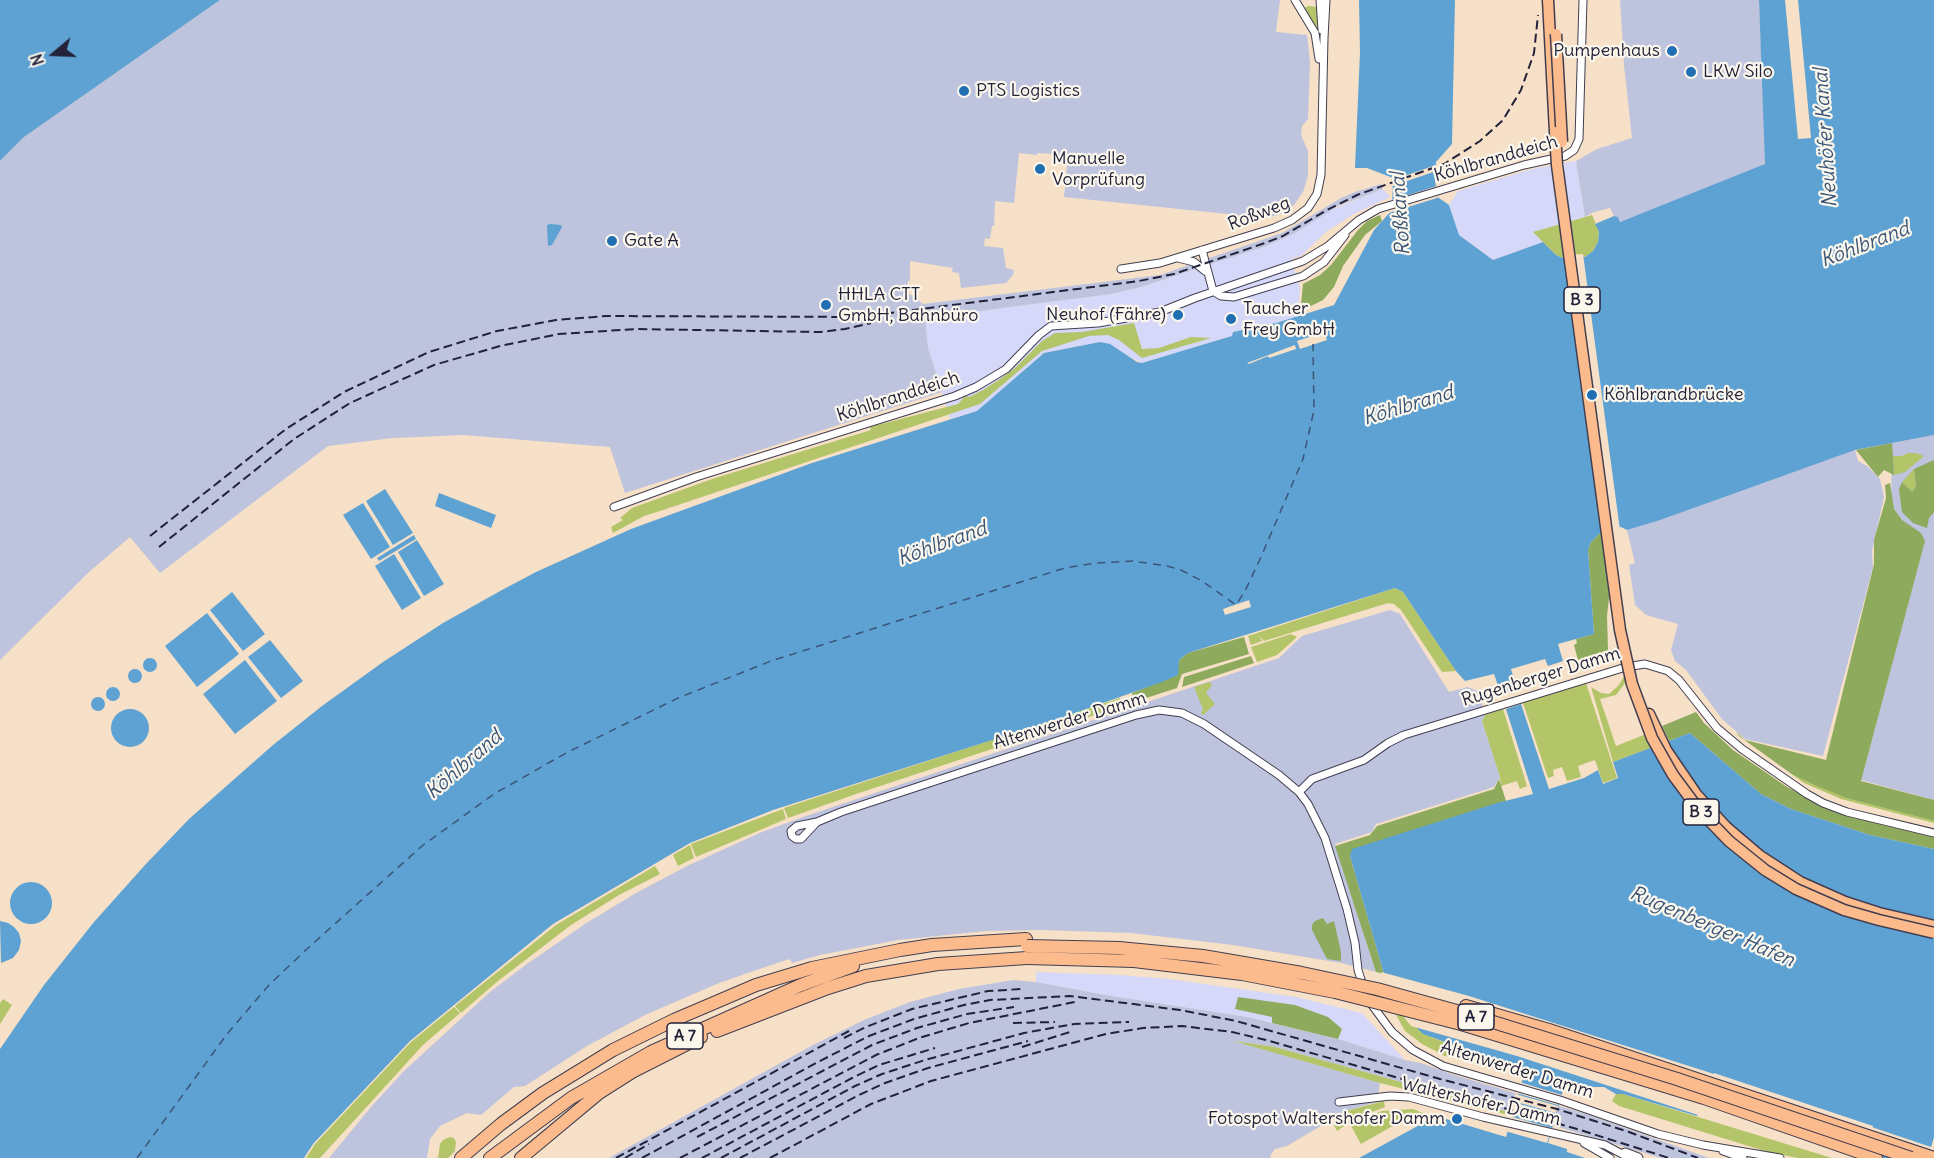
<!DOCTYPE html>
<html>
<head>
<meta charset="utf-8">
<style>
  body { margin:0 }
  #map { position:relative; width:1934px; height:1158px; overflow:hidden; background:#f6e0c7; font-family:Delius,sans-serif }
  canvas { display:block }
  .north { position:absolute; left:24px; top:24px; width:60px; height:60px; -webkit-text-stroke:4px #fbf7ec; paint-order:stroke; rotate:251deg; font-size:16px; font-weight:700; line-height:24px; text-align:center; color:#22223b }
  .north::after { content:''; display:block; margin:auto; width:21px; height:27px; background:#22223b; clip-path:polygon(50% 0,100% 100%,50% 72%,0 100%) }
</style>
</head>
<body>
<div id="map">
<canvas width="1934" height="1158"></canvas>
<div class="north">N</div>
</div>
<script>
const g = document.querySelector('canvas').getContext('2d');
g.lineJoin = 'round';
function fillPath(path, color) { g.fillStyle = color; g.fill(path, 'evenodd'); }
const toPath = rows => new Path2D(rows.map(r => 'M' + r).join(''));
function trace(path, color, width, dash) { g.strokeStyle = color; g.lineWidth = width; g.lineCap = dash ? 'butt' : 'round'; g.setLineDash(dash || []); g.stroke(path); }
function write(font, color, halo, rows, align = 'center') {
  g.font = font + ' Delius,sans-serif'; g.lineWidth = 4.5; g.setLineDash([]); g.textBaseline = 'middle'; g.strokeStyle = halo; g.fillStyle = color; for (const [text, x, y, turn = 0] of rows) {
    g.save(); g.translate(x, y); g.rotate((+turn || 0) * Math.PI / 180); g.textAlign = isNaN(turn) ? turn : align; if (halo) g.strokeText(text, 0, 0); g.fillText(text, 0, 0); g.restore();
  }
}
const built = toPath([
  [1576,161,1585,217,1534,232,1543,242,1493,260,1459,235,1449,205,1458,191,1532,169],
  [1383,189,1390,197,1354,214,1327,231,1301,256,1291,259,1300,287,1299,305,1302,315,1276,323,1233,332,1232,336,1225,338,1142,363,1100,342,1044,353,977,411,950,419,928,348,924,318,1111,294,1141,287,1266,246,1295,233,1328,211],
  [1036,972,1120,975,1169,979,1296,997,1362,1013,1405,1060,1338,1039,1247,1017,1104,995,1036,982]
]);
const industrial = toPath([
  [220,0,1280,0,1276,32,1307,35,1310,62,1308,119,1302,126,1301,135,1308,151,1308,176,1303,192,1294,205,1281,214,1266,218,1064,197,1068,155,1038,153,1037,155,1019,153,1014,203,995,201,994,226,992,226,990,239,985,238,984,246,1003,248,1006,268,1014,270,1013,275,1006,283,961,288,959,273,952,272,953,268,910,261,910,281,908,281,907,292,923,304,1160,275,1282,233,1341,198,1355,192,1381,184,1383,189,1338,206,1295,233,1266,246,1141,287,1111,294,925,318,928,348,942,392,625,493,610,447,463,435,393,438,328,446,160,573,130,537,89,572,0,660,0,161,24,137],
  [1620,0,1759,0,1766,161,1761,167,1620,222,1618,217,1614,216,1610,208,1594,212,1585,217,1576,161,1597,149,1632,138,1624,65],
  [1934,435,1934,800,1861,780,1922,550,1891,505,1892,443],
  [1855,450,1858,461,1867,466,1880,479,1884,497,1872,551,1873,567,1823,756,1745,739,1722,719,1686,670,1675,661,1671,650,1678,624,1646,615,1635,605,1629,565,1635,563,1627,530],
  [1390,610,1400,614,1449,692,1468,687,1479,692,1485,715,1482,721,1500,777,1494,787,1376,824,1372,832,1335,844,1376,972,1341,963,1233,945,1131,933,1041,930,986,931,898,940,820,955,792,963,790,959,780,962,719,983,645,1015,587,1046,525,1086,514,1087,481,1115,467,1113,440,1126,430,1139,427,1158,329,1158,371,1107,404,1071,490,992,527,964,585,924,636,893,687,866,762,832,803,817,1279,658,1302,636],
  [1013,980,1036,982,1105,995,1247,1017,1338,1039,1405,1060,1421,1063,1451,1074,1589,1115,1709,1158,1661,1158,1505,1111,1275,1047,1234,1041,1380,1083,1377,1102,1346,1111,1287,1146,1275,1149,1270,1156,1271,1158,609,1158,811,1046,864,1020,910,1002,959,989]
]);
const green = toPath([
  [1308,6,1317,7,1318,25,1316,27,1303,9],
  [1592,215,1599,232,1598,242,1593,251,1585,257,1565,259,1556,255,1533,232],
  [1134,323,1142,349,1159,348,1191,337,1211,338,1142,358,1119,340,1108,335,1089,336,1042,351,980,404,666,509,644,516,613,533,611,527,623,520,620,518,632,508,712,479,871,430,870,427,958,404,965,396,969,397,983,390,1000,379,1015,368,1042,341,1055,333,1082,332],
  [1908,453,1916,453,1924,456,1905,472,1894,475,1893,456,1902,456],
  [1914,469,1916,486,1912,492,1902,482],
  [1395,588,1403,592,1456,671,1442,672,1401,610,1394,604,1388,603,1264,641,1259,636,1262,641,1251,645,1248,636],
  [1291,634,1297,637,1277,655,1257,662,1251,647],
  [1625,675,1629,678,1616,695,1600,699,1616,746,1646,734,1653,747,1613,762,1591,687,1601,693,1609,694,1618,686],
  [1210,682,1212,685,1206,693,1215,704,1203,715,1201,713,1203,709,1194,687],
  [1586,683,1617,778,1603,783,1595,760,1578,766,1581,777,1567,781,1562,767,1553,770,1554,776,1548,778,1523,703],
  [1120,698,1122,706,856,794,788,818,784,808],
  [1503,709,1527,786,1520,789,1517,781,1501,786,1500,777,1482,721,1485,715],
  [1793,775,1846,798,1934,821,1934,823,1841,799,1804,783],
  [783,809,786,819,696,857,691,844],
  [690,845,694,858,678,866,673,855],
  [655,866,660,874,619,895,571,925,498,981,461,1013,455,1006,556,925],
  [1383,991,1392,993,1431,1037,1496,1061,1445,1056,1422,1044,1405,1031],
  [3,999,12,1005,0,1024,0,1003],
  [454,1007,460,1013,423,1045,320,1158,306,1158,315,1144,411,1042],
  [1233,1041,1275,1047,1505,1111,1505,1114,1380,1083],
  [1616,1094,1623,1094,1832,1158,1798,1158,1768,1152,1619,1106,1612,1101],
  [1384,1101,1385,1107,1354,1119,1337,1131,1334,1125,1339,1121,1346,1111],
  [1413,1109,1428,1115,1412,1115,1361,1144,1350,1124,1382,1111],
  [450,1137,454,1138,456,1142,455,1151,448,1158,438,1158,440,1144,443,1140]
]);
const forest = toPath([
  [1380,215,1382,221,1365,235,1343,266,1334,287,1323,300,1303,310,1301,304,1303,284,1320,275,1331,265,1358,230,1367,221],
  [1892,443,1894,475,1884,470,1878,477,1856,450],
  [1934,460,1934,512,1929,518,1927,528,1913,523,1902,512,1899,489,1902,482,1912,492,1916,486,1914,469],
  [1890,483,1894,509,1902,520,1921,533,1925,541,1861,781,1934,800,1934,821,1846,798,1817,786,1793,775,1739,736,1736,732,1745,740,1826,760,1874,564,1874,540,1886,498,1885,485],
  [1606,532,1610,589,1607,616,1608,650,1578,660,1574,645,1577,643,1576,639,1594,634,1588,550,1591,542,1599,534],
  [1244,637,1249,654,1182,674,1177,688,1134,702,1132,693,1177,675,1179,660,1188,653],
  [1251,656,1254,663,1182,687,1184,677],
  [1696,712,1704,723,1733,750,1787,787,1815,801,1934,836,1934,849,1870,835,1791,809,1761,794,1690,733,1669,741,1662,726],
  [1499,779,1506,801,1350,856,1384,974,1376,972,1335,846,1370,835,1377,826,1494,789],
  [1323,918,1327,924,1334,921,1341,952,1341,961,1327,959,1312,930,1312,925,1315,921],
  [1238,997,1295,1005,1328,1017,1342,1029,1338,1039,1272,1023,1272,1017,1235,1009]
]);
const water = toPath([
  [0,0,220,0,24,137,0,161],
  [1359,0,1455,0,1452,144,1436,162,1435,182,1439,198,1449,205,1459,235,1493,260,1543,242,1556,255,1565,259,1585,257,1593,251,1598,242,1599,232,1595,224,1614,216,1618,217,1620,222,1765,164,1759,0,1934,0,1934,435,1855,450,1660,520,1627,530,1621,527,1599,534,1591,542,1588,550,1594,634,1558,644,1563,661,1548,666,1545,659,1511,669,1517,689,1501,694,1494,674,1465,681,1456,671,1403,592,1395,588,1188,653,1179,660,1178,675,1162,682,1058,719,773,810,690,843,553,924,410,1041,313,1144,304,1158,0,1158,0,1049,44,985,94,922,145,865,189,819,273,745,322,706,383,662,443,623,502,590,536,572,631,529,812,463,977,411,1044,353,1100,342,1110,344,1137,362,1142,363,1225,338,1232,336,1233,332,1276,323,1334,305,1374,230,1392,210,1393,178,1367,168,1355,168,1360,52],
  [550,224,561,225,562,227,552,245,548,246,547,225],
  [385,489,413,533,393,545,366,501],
  [439,493,496,515,491,528,435,506],
  [363,503,390,547,371,559,343,515],
  [414,535,416,539,379,561,377,558],
  [417,540,444,584,424,596,398,552],
  [394,554,421,598,402,610,375,566],
  [232,592,265,634,243,651,210,610],
  [207,613,239,654,197,687,165,646],
  [270,640,303,681,281,698,248,657],
  '143 665a7 7 0 1 1 14 0a7 7 0 1 1-14 0Z',
  [245,660,277,701,235,734,203,694],
  '128 676a7 7 0 1 1 14 0a7 7 0 1 1-14 0Z',
  '106 694a7 7 0 1 1 14 0a7 7 0 1 1-14 0Z',
  '91 704a7 7 0 1 1 14 0a7 7 0 1 1-14 0Z',
  [1521,704,1549,789,1584,778,1598,770,1603,784,1618,778,1613,762,1690,733,1761,794,1791,809,1870,835,1934,849,1934,1137,1928,1158,1863,1158,1873,1126,1714,1073,1697,1116,1623,1094,1616,1094,1604,1087,1592,1087,1590,1090,1562,1082,1561,1086,1564,1087,1548,1143,1567,1149,1567,1152,1585,1158,1359,1158,1436,1116,1506,1137,1525,1071,1423,1034,1416,1027,1384,974,1350,856,1352,849,1497,803,1533,794,1506,709],
  '111 728a19 19 0 1 1 38 0a19 19 0 1 1-38 0Z',
  '10 903a21 21 0 1 1 42 0a21 21 0 1 1-42 0Z',
  [0,921,8,923,14,927,19,933,21,941,19,950,13,958,1,963]
]);
const pier = toPath([
  [1785,0,1798,0,1811,138,1798,139],
  [1439,164,1439,170,1390,187,1390,181],
  [1437,186,1440,197,1389,213,1389,201],
  [1583,254,1620,530,1602,537,1565,255],
  [1324,332,1327,340,1300,349,1297,341],
  [1295,345,1296,349,1269,358,1268,356,1249,364,1247,363],
  [1249,600,1251,607,1225,615,1223,609],
  [1381,972,1469,996,1714,1074,1934,1148,1931,1158,1864,1145,1869,1128,1715,1077,1701,1116,1517,1056,1411,1026,1396,1007],
  [1519,1082,1562,1095,1558,1105,1516,1093],
  [1515,1094,1558,1106,1556,1113,1513,1101],
  [1513,1102,1556,1115,1552,1126,1510,1113],
  [1509,1116,1552,1128,1547,1143,1505,1131]
]);
const ferry = toPath([
  [137,1158,227,1034,269,985,308,948,422,846,494,794,566,753,678,698,771,661,1065,568,1096,563,1133,561,1167,566,1181,570,1202,581,1236,605,1245,591,1261,557,1303,459,1314,410,1313,344]
]);
const minor = toPath([
  [1295,0,1315,33,1319,59],
  [1320,0,1322,30],
  [1202,250,1213,291],
  [1178,258,1194,262,1205,271],
  [1121,269,1160,263,1274,228,1292,220,1308,208,1317,194,1321,175,1324,38,1326,0],
  [1213,291,1221,296,1234,297,1303,276,1324,262,1345,235],
  [614,507,696,477,955,396,976,387,1006,369,1039,335,1051,326,1098,323,1160,312,1195,298,1303,261,1328,246,1359,220,1378,209,1524,165,1565,156,1574,150,1579,139,1583,0],
  [1299,792,1312,779,1364,760,1388,743,1404,735,1626,667,1645,664,1668,671,1679,680,1717,728,1742,749,1807,794,1823,803,1847,812,1934,833],
  [817,822,797,826,791,831,792,836,796,839,801,839,817,822,841,812,1136,715,1159,710,1182,713,1204,724,1279,775,1299,792,1308,804,1325,838,1347,909,1355,943,1358,970,1364,989,1372,1005,1392,1032,1413,1050,1443,1066,1560,1100,1658,1134,1703,1145,1780,1158],
  [1339,1102,1390,1096,1409,1097,1483,1117,1605,1145,1626,1156],
  [1584,1143,1610,1158],
  [1723,1151,1743,1158]
]);
const tertiary = toPath([
  [1625,1153,1638,1158]
]);
const primary = toPath([
  [1548,0,1555,132],
  [1649,714,1666,750,1696,794,1726,827,1760,856,1800,882,1845,902,1879,913,1934,926]
]);
const motorway = toPath([
  [1466,1006,1549,1030,1934,1158],
  [1461,1024,1704,1098,1876,1158],
  [717,1031,828,988,866,976,938,964,1027,958],
  [461,1158,501,1124,543,1093,613,1050,674,1020,756,985,812,968,900,950,932,945,1026,939],
  [490,1158,571,1098,651,1052,801,985,853,966],
  [521,1158,599,1093,632,1072,701,1037]
]);
const rail = toPath([
  [150,536,286,429,344,392,429,352,497,331,556,320,606,316,859,317,1139,281,1174,274,1265,243,1283,236,1327,210,1357,195,1444,164,1480,141,1503,120,1521,90,1534,53,1538,15],
  [159,547,294,439,350,403,434,365,500,346,559,334,636,329,820,332,845,329,871,323],
  [1013,1023,1055,1022],
  [844,1038,866,1027,912,1009,988,991,1022,989],
  [1022,1047,1070,1032],
  [697,1137,872,1045,917,1028,967,1014,1014,1007],
  [616,1158,849,1031],
  [625,1158,649,1144],
  [642,1158,818,1062,869,1036,914,1019,964,1005,990,1000,1070,996,1180,1010,1236,1021,1440,1079,1557,1109,1629,1132,1698,1158],
  [680,1158,876,1055,919,1038,969,1023,1075,1002],
  [702,1158,852,1078,879,1065,935,1048],
  [721,1158,855,1086,882,1074,925,1060,1024,1033,1074,1024,1129,1022],
  [740,1158,859,1095,885,1083,928,1068,1028,1041],
  [770,1158,871,1104,931,1081,1106,1034,1143,1028,1182,1026,1232,1032,1266,1040,1577,1129,1669,1158]
]);
const primaryBridge = toPath([
  [1556,34,1562,142],
  [1555,132,1557,165,1620,630,1632,684,1652,738,1673,775,1699,810,1729,841,1765,870,1796,889,1844,910,1879,920,1934,933]
]);
const motorwayBridge = toPath([
  [1027,946,1119,948,1203,956,1302,973,1377,989,1464,1013,1677,1079,1911,1158],
  [1027,958,1134,961,1242,974,1335,992,1461,1024]
]);
const markers = [
  [1672,51,6,"#1f6fb2"],
  [1691,72,6,"#1f6fb2"],
  [964,91,6,"#1f6fb2"],
  [1040,169,6,"#1f6fb2"],
  [612,241,6,"#1f6fb2"],
  [826,305,6,"#1f6fb2"],
  [1178,315,6,"#1f6fb2"],
  [1231,319,6,"#1f6fb2"],
  [1592,395,6,"#1f6fb2"],
  [1457,1119,6,"#1f6fb2"]
];
const shields = [
  [1582,300,36],
  [1701,812,36],
  [1476,1017,36],
  [685,1036,36]
];
const shieldNames = [
  ["B 3",1582,300],
  ["B 3",1701,812],
  ["A 7",1476,1017],
  ["A 7",685,1036]
];
const poiNames = [
  ["Pumpenhaus",1660,51,"right"],
  ["LKW Silo",1703,72],
  ["PTS Logistics",976,91],
  ["Manuelle",1052,159],
  ["Vorprüfung",1052,180],
  ["Gate A",624,241],
  ["HHLA CTT",838,295],
  ["GmbH, Bahnbüro",838,316],
  ["Taucher",1243,309],
  ["Frey GmbH",1243,330],
  ["Neuhof (Fähre)",1166,315,"right"],
  ["Köhlbrandbrücke",1604,395],
  ["Fotospot Waltershofer Damm",1445,1119,"right"]
];
const streetNames = [
  ["Köhlbranddeich",1496,159,-16],
  ["Roßweg",1259,214,-21],
  ["Köhlbranddeich",898,397,-18],
  ["Rugenberger Damm",1541,677,-17],
  ["Altenwerder Damm",1070,721,-17],
  ["Altenwerder Damm",1517,1070,17],
  ["Waltershofer Damm",1481,1102,13]
];
const waterNames = [
  ["Neuhöfer Kanal",1826,138,-94],
  ["Roßkanal",1401,214,-94],
  ["Köhlbrand",1865,245,-21],
  ["Köhlbrand",1408,406,-17],
  ["Köhlbrand",942,544,-20],
  ["Köhlbrand",464,765,-41],
  ["Rugenberger Hafen",1712,927,23]
];
fillPath(built, '#d6d8f9');
fillPath(industrial, '#bec3de');
fillPath(green, '#b3c568');
fillPath(forest, '#8eaa5c');
fillPath(water, '#5ea2d3');
fillPath(pier, '#f6e0c7');
trace(ferry, '#3a5578', 1.5, [8, 6]);
trace(minor, '#423e50', 9);
trace(tertiary, '#423e50', 11);
trace(primary, '#423e50', 13);
trace(motorway, '#423e50', 14);
trace(minor, '#fff', 7);
trace(tertiary, '#fff', 9);
trace(primary, '#fbbb8d', 10);
trace(motorway, '#fbbb8d', 12);
trace(rail, '#22223b', 2, [9, 4.5]);
trace(primaryBridge, '#423e50', 13, []);
trace(motorwayBridge, '#423e50', 14, []);
trace(primaryBridge, '#fbbb8d', 10);
trace(motorwayBridge, '#fbbb8d', 12);
for (const [x, y, r, color] of markers) { const dot = new Path2D(); dot.arc(x, y, r, 0, 2 * Math.PI); g.fillStyle = color; g.fill(dot); trace(dot, '#fbf7ec', 2); }
for (const [x, y, w] of shields) { const box = new Path2D(); box.roundRect(x - w / 2, y - 13, w, 26, 4.5); g.fillStyle = '#fbf7ec'; g.fill(box); trace(box, '#22223b', 1.5); }
write('bold 16px', '#22223b', null, shieldNames);
write('18px', '#22223b', '#fbf7ec', poiNames, 'left');
write('18px', '#22223b', '#fbf7ec', streetNames);
write('italic 20px', '#3a5578', '#fbf7ec', waterNames);
</script>
</body>
</html>
